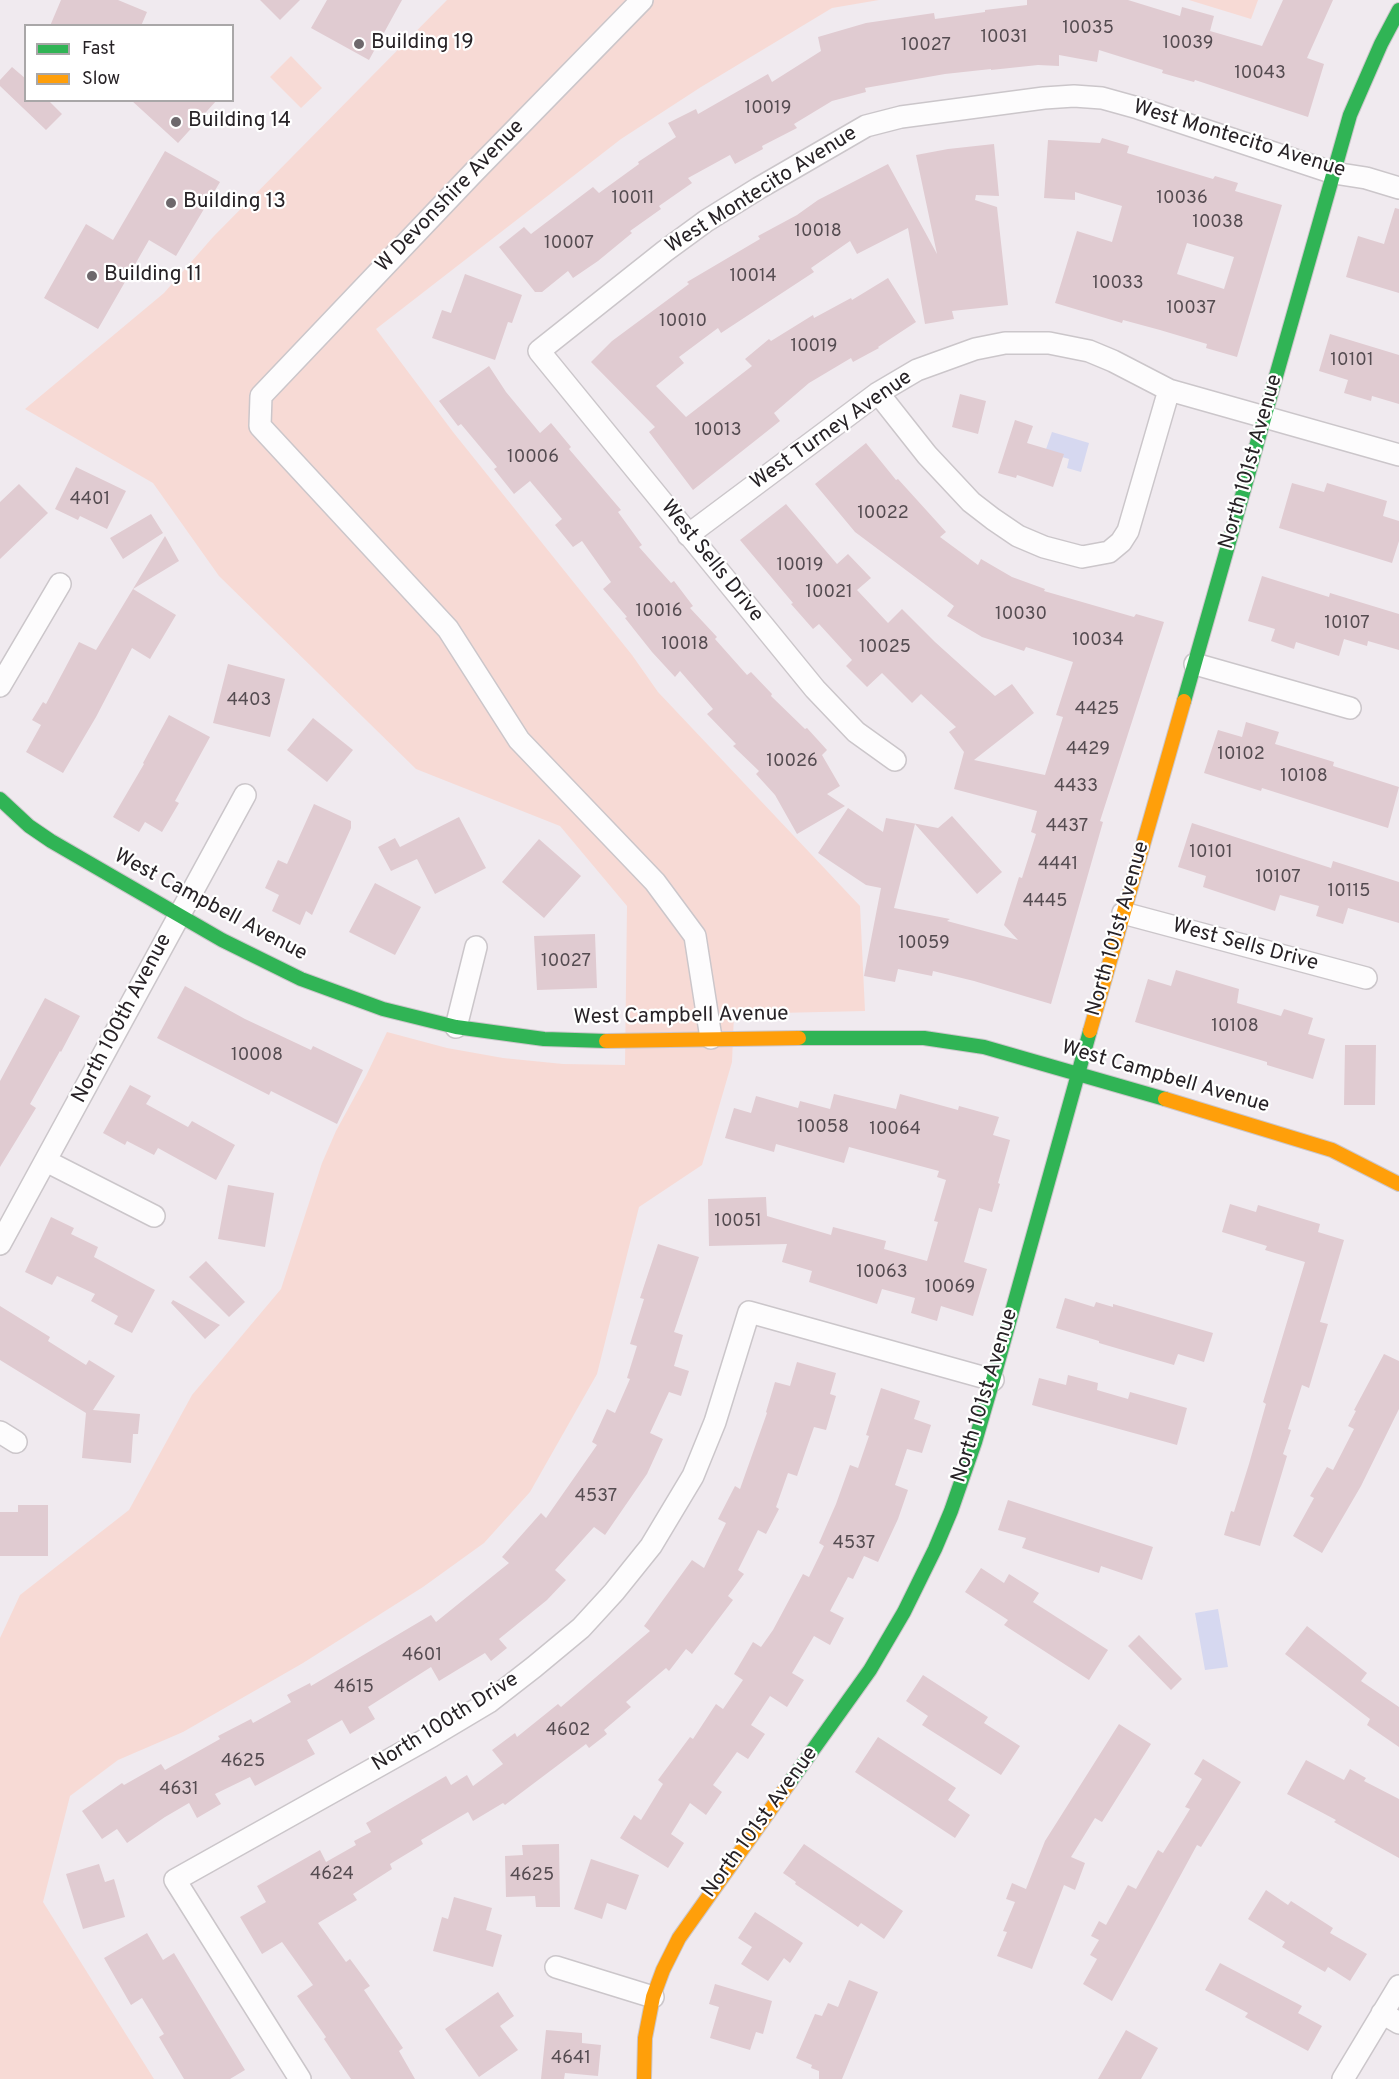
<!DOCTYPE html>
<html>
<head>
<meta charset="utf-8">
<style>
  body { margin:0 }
  #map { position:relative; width:1399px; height:2079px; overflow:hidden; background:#f0eaef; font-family:Overpass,sans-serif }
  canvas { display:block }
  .legend { position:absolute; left:24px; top:24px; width:210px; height:78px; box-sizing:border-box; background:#fff; border:2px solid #a9a7a8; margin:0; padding:8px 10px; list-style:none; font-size:18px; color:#272226 }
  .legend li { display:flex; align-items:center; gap:12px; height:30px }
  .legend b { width:30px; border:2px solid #a9a7a8 }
</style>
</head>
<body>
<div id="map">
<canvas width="1399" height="2079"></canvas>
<ul class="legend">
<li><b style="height:8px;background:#30b455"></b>Fast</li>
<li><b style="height:8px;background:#ff9f0a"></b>Slow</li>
</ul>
</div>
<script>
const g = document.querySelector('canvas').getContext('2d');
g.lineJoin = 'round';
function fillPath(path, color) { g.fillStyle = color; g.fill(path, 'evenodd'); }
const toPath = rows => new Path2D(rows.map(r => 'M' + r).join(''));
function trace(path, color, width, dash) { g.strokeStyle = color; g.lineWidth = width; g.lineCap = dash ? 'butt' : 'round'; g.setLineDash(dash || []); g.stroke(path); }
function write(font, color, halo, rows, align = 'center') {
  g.font = font + ' Overpass,sans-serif'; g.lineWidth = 4.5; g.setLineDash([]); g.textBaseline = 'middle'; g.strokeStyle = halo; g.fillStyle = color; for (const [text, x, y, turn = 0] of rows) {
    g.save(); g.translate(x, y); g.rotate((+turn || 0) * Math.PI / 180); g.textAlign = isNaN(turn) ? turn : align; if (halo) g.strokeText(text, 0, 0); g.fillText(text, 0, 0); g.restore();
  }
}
const green = toPath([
  [447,0,879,0,832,8,701,87,621,139,376,329,453,432,632,655,658,692,860,906,865,1011,734,1014,732,1062,702,1165,639,1207,597,1374,530,1492,484,1543,423,1587,303,1663,183,1732,118,1760,70,1796,43,1902,154,2079,0,2079,0,1638,20,1595,129,1510,192,1395,281,1289,322,1163,336,1131,366,1076,387,1032,447,1048,503,1058,563,1064,625,1065,627,906,560,826,416,769,219,576,153,483,25,409,164,293,213,237],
  [1189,0,1258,0,1251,19],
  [291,56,322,88,301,108,270,77]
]);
const water = toPath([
  [1052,432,1089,443,1081,472,1067,468,1069,459,1045,452],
  [1218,1609,1228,1667,1205,1670,1195,1613]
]);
const building = toPath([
  [61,0,118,0,147,12,141,26,50,26],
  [260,0,300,0,280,20],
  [327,0,402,0,369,60,311,28],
  [1027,0,1128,0,1180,16,1182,7,1214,16,1210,31,1262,46,1283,0,1333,0,1307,58,1324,64,1308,117,1195,80,1194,82,1162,73,1163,70,1099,50,1097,62,1059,55,1059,66,1038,65,991,70,991,69,945,74,865,88,866,92,832,101,794,124,797,128,762,146,763,149,735,164,730,155,688,178,692,183,659,206,661,209,630,231,632,233,598,261,573,278,568,271,542,292,535,292,499,247,524,227,531,234,593,187,599,193,639,164,638,162,676,137,668,123,696,109,698,114,768,74,772,82,821,51,818,37,866,23,934,13,935,19,985,12,985,10,1027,5],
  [12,67,26,79,26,100,48,100,62,114,46,130,0,86,0,80],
  [131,100,217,100,178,143],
  [1102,138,1129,146,1127,153,1213,179,1215,176,1238,183,1235,191,1282,205,1237,357,1206,348,1207,344,1160,330,1123,320,1122,323,1055,303,1077,231,1112,242,1122,206,1075,192,1075,200,1044,198,1048,140,1100,143],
  [1187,243,1234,257,1224,289,1177,274],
  [994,144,999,196,976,195,975,200,997,207,1008,305,952,311,954,319,925,324,908,228,857,254,850,241,811,268,814,272,721,333,718,328,679,357,684,363,656,386,686,417,752,366,745,359,769,339,771,341,813,315,814,318,851,298,852,300,888,278,916,322,878,347,879,348,853,362,851,358,809,383,774,413,780,421,693,490,649,432,655,427,591,362,612,341,689,284,687,282,760,239,758,236,797,215,818,200,888,164,937,254,916,155,948,149],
  [165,151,220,182,176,256,149,240,98,329,44,298,86,224,113,240],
  [1395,208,1399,209,1399,293,1346,277,1358,236,1384,244],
  [465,274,522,295,512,323,508,322,495,360,432,338,442,310,451,313],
  [1330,334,1399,355,1399,404,1372,396,1371,401,1344,393,1348,380,1319,371],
  [489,366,506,392,540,433,551,423,571,447,569,449,621,510,618,512,642,545,639,547,671,583,674,581,693,606,690,608,717,637,715,639,747,675,751,672,772,694,771,696,805,729,807,728,827,750,822,755,840,786,827,794,845,806,797,834,775,795,756,774,759,771,733,746,736,744,707,714,713,709,680,671,675,677,652,652,625,618,627,617,603,589,611,582,582,541,573,547,555,525,562,519,530,481,514,494,494,469,497,467,461,424,458,426,439,401],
  [960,394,986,401,978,434,952,427],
  [1015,420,1033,426,1027,443,1064,454,1053,487,1017,475,1016,478,998,473],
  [866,443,896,480,898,479,946,532,940,537,978,565,981,559,1012,577,1045,589,1044,591,1134,617,1136,614,1164,622,1100,821,1103,822,1051,1004,974,981,933,971,932,976,898,969,895,982,864,976,881,888,866,885,818,853,848,808,883,832,886,818,938,828,952,816,1002,872,977,894,915,824,894,908,950,919,947,921,1018,940,1004,925,1019,877,1022,878,1036,834,1031,832,1037,811,954,789,964,752,949,732,956,727,921,694,912,703,882,673,867,687,846,666,852,660,819,624,813,629,791,604,793,603,740,540,786,504,837,564,848,554,871,578,857,590,888,623,902,609,935,642,995,696,1012,684,1034,713,974,760,1045,775,1063,717,1056,715,1073,662,1026,647,1024,651,982,637,947,616,954,606,855,532,815,484],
  [76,467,126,491,107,529,80,516,78,520,55,509],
  [1292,483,1324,492,1327,483,1387,501,1383,516,1399,521,1399,541,1392,563,1279,528],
  [19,484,48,513,0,559,0,502],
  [151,514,163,533,123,559,110,538],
  [165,536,179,561,133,589,176,615,150,659,132,648,96,717,63,773,26,752,41,725,32,720,43,702,46,704,79,642,96,650],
  [1262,576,1329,597,1330,593,1399,614,1399,650,1368,641,1367,646,1344,639,1339,656,1296,642,1294,649,1271,641,1275,629,1248,621],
  [228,664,285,679,270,737,213,723],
  [169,715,210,737,175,801,179,803,162,832,145,822,139,832,113,817,144,764,143,763],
  [313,718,353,750,327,782,287,750],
  [1246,722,1279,732,1275,744,1334,762,1333,766,1399,787,1388,828,1262,788,1261,791,1204,773,1218,730,1242,737],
  [314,804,351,821,351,828,312,915,306,911,300,925,272,911,279,895,265,888,278,860,287,864],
  [459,817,486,868,435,894,417,859,391,871,378,847,395,838,400,847],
  [1192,823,1331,868,1333,861,1399,882,1399,923,1348,908,1343,924,1316,916,1319,906,1280,895,1275,911,1203,887,1206,876,1178,867],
  [539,839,581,876,544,918,502,882],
  [375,883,421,907,395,955,349,932],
  [595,934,597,988,537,990,534,936],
  [1176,970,1239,989,1237,1003,1281,1016,1284,1009,1313,1018,1308,1034,1325,1039,1313,1079,1267,1065,1267,1062,1135,1022,1148,979,1171,986],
  [185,986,245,1019,311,1050,313,1046,363,1070,337,1124,271,1091,269,1095,157,1038],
  [45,998,80,1016,61,1052,60,1051,30,1104,36,1108,0,1167,0,1081],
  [1345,1045,1376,1045,1375,1105,1344,1105],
  [130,1085,151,1096,146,1104,188,1127,192,1121,235,1145,216,1180,158,1148,154,1155,127,1141,125,1145,103,1133],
  [834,1094,896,1109,900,1094,958,1110,959,1106,999,1117,993,1135,1010,1140,998,1183,1000,1184,992,1212,979,1208,964,1262,987,1269,973,1316,941,1306,937,1321,911,1313,915,1298,882,1289,877,1304,809,1282,812,1271,782,1262,787,1244,709,1246,708,1199,766,1197,767,1216,831,1235,833,1227,886,1241,884,1249,927,1261,938,1222,934,1221,946,1180,937,1177,939,1171,849,1147,844,1163,776,1144,774,1152,725,1138,734,1108,751,1113,756,1096,798,1108,800,1101,830,1109],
  [228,1185,274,1193,265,1247,218,1239],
  [1230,1204,1256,1212,1258,1205,1320,1224,1318,1232,1344,1240,1320,1322,1328,1324,1309,1388,1302,1385,1288,1429,1291,1430,1283,1454,1287,1456,1260,1546,1224,1535,1231,1511,1234,1512,1249,1464,1266,1404,1263,1402,1305,1262,1265,1250,1267,1246,1222,1232],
  [51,1217,74,1228,71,1234,98,1247,94,1257,155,1290,132,1333,114,1324,118,1316,91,1301,95,1294,57,1276,52,1285,25,1272],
  [658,1244,699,1257,674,1332,683,1335,674,1366,689,1371,681,1396,669,1392,650,1433,663,1439,647,1474,605,1535,594,1527,555,1570,566,1580,547,1600,499,1639,507,1648,491,1661,485,1653,439,1681,431,1667,368,1707,375,1719,350,1734,342,1720,307,1740,315,1754,255,1786,250,1777,215,1794,221,1804,197,1818,189,1803,165,1817,127,1843,117,1829,102,1839,82,1811,122,1783,124,1785,161,1764,165,1770,220,1739,218,1736,251,1719,253,1723,291,1702,287,1695,310,1683,311,1686,431,1615,436,1622,509,1563,502,1557,541,1513,546,1518,597,1445,592,1442,607,1409,615,1413,630,1379,627,1378,637,1346,630,1344,644,1299,640,1298],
  [206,1261,245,1302,229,1317,189,1277],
  [1065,1298,1094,1307,1096,1302,1113,1307,1113,1304,1213,1333,1204,1362,1178,1354,1174,1365,1099,1343,1099,1341,1056,1328],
  [173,1300,220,1325,205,1339,171,1303],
  [0,1306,50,1337,48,1341,86,1365,89,1360,115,1376,93,1410,140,1414,138,1434,133,1434,131,1463,82,1458,86,1413,0,1360],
  [1384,1354,1399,1361,1399,1409,1361,1486,1322,1553,1293,1536,1314,1498,1310,1496,1327,1467,1333,1470,1354,1429,1348,1426,1356,1411,1354,1410],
  [797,1362,836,1373,830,1394,836,1396,826,1430,814,1427,797,1476,788,1473,776,1507,779,1509,766,1534,758,1530,738,1570,744,1574,728,1596,733,1600,692,1654,686,1649,669,1671,666,1668,626,1702,631,1707,604,1730,607,1734,589,1748,586,1744,505,1805,503,1803,473,1821,468,1812,421,1840,423,1844,390,1864,392,1869,353,1894,357,1900,318,1923,346,1962,350,1959,370,1986,364,1990,403,2048,399,2051,415,2079,351,2079,324,2039,326,2037,297,1996,313,1985,282,1942,262,1954,240,1917,266,1902,257,1886,320,1850,326,1862,356,1845,354,1841,371,1832,366,1823,446,1776,451,1785,467,1775,473,1786,503,1764,492,1750,515,1733,517,1737,558,1704,561,1707,650,1631,644,1626,692,1560,704,1568,726,1523,718,1519,735,1486,740,1489,767,1413,766,1412,775,1382,790,1386],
  [1068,1375,1098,1383,1097,1390,1128,1399,1130,1392,1187,1408,1177,1445,1032,1405,1039,1378,1066,1385],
  [881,1388,920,1401,914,1419,931,1425,922,1453,907,1449,895,1485,908,1490,898,1519,878,1562,864,1556,853,1579,848,1577,830,1611,844,1618,830,1645,814,1636,792,1673,804,1680,787,1707,770,1696,751,1725,765,1734,748,1759,737,1752,713,1785,722,1792,706,1815,690,1803,671,1834,684,1843,668,1868,620,1838,634,1815,641,1820,663,1784,658,1780,690,1737,693,1739,716,1704,723,1709,743,1680,734,1674,753,1642,761,1647,773,1630,803,1574,809,1577,824,1546,819,1543,836,1504,850,1465,858,1468,869,1436,866,1435],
  [1008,1500,1153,1547,1142,1580,1101,1566,1099,1573,1022,1548,1026,1538,998,1530],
  [18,1505,48,1505,48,1556,0,1556,0,1512,18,1512],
  [981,1568,1004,1583,1009,1574,1039,1593,1033,1602,1108,1650,1089,1680,1004,1625,1008,1620,965,1592],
  [1307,1626,1367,1673,1361,1681,1399,1707,1399,1747,1367,1725,1370,1719,1285,1654],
  [1139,1635,1182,1679,1171,1690,1128,1646],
  [923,1675,988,1717,984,1723,1020,1746,1001,1775,922,1725,928,1716,906,1701],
  [1119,1724,1151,1744,1102,1822,1095,1818,1071,1857,1085,1863,1075,1890,1064,1885,1032,1969,997,1956,1007,1932,1003,1931,1015,1902,1006,1899,1012,1883,1026,1889,1045,1841],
  [878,1737,956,1788,948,1800,970,1815,955,1838,855,1772],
  [1203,1759,1241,1782,1201,1847,1197,1845,1112,2001,1083,1984,1097,1959,1090,1955,1099,1940,1091,1936,1099,1921,1106,1925,1128,1885,1136,1889,1158,1850,1163,1853,1190,1809,1185,1807,1202,1779,1194,1774],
  [1306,1760,1344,1780,1350,1769,1366,1778,1364,1781,1399,1799,1399,1858,1334,1822,1336,1820,1287,1794],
  [559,1844,560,1907,536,1907,535,1896,506,1897,505,1856,523,1855,522,1845],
  [804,1844,903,1911,884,1939,861,1923,858,1927,795,1884,796,1882,783,1873],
  [591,1859,639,1875,626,1910,607,1903,602,1919,574,1909],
  [99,1864,105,1882,114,1879,125,1917,83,1929,66,1874],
  [1266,1890,1288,1905,1291,1901,1333,1928,1330,1933,1367,1954,1350,1981,1328,1967,1325,1972,1282,1947,1285,1942,1248,1919],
  [454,1897,492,1908,486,1930,502,1935,493,1967,433,1951,442,1917,448,1919],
  [755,1912,803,1943,790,1963,784,1958,768,1981,741,1964,752,1947,738,1938],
  [147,1933,163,1960,174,1953,245,2070,230,2079,184,2079,159,2037,164,2034,142,1998,131,2005,104,1958],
  [1220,1963,1302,2006,1298,2013,1322,2026,1308,2051,1245,2017,1248,2013,1205,1990],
  [849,1980,878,1992,842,2079,819,2079,819,2071,811,2068,812,2065,796,2058,815,2014,822,2016,828,2003,838,2007],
  [715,1984,772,2001,763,2034,756,2032,750,2050,710,2038,719,2007,709,2004],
  [498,1992,514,2016,500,2026,518,2050,479,2077,445,2029],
  [546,2030,582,2033,582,2043,601,2045,598,2076,565,2073,564,2079,541,2079],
  [1126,2030,1158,2048,1141,2079,1098,2079]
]);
const street = toPath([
  [642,0,474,172,261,396,260,426,448,629,519,740,655,882,695,936,711,1038],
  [878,393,927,455,971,502,993,519,1018,536,1044,547,1082,557,1109,552,1121,542,1128,531,1169,390],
  [688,535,878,393,917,370,975,349,1005,343,1049,343,1089,351,1113,361,1169,390,1399,455],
  [1195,664,1350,708],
  [0,686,60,584],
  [895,760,856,732,815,689,539,351,665,251,706,221,759,188,866,126,901,117,1044,98,1074,96,1102,98,1138,108,1334,173,1366,178,1399,188],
  [1123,913,1366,978],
  [456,1027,476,947],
  [46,1161,154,1216],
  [0,1244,245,795],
  [0,1432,16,1442],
  [556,1967,653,1997],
  [1382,2013,1399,2023],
  [300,2079,175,1880,432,1736,489,1702,534,1667,581,1628,614,1592,651,1546,693,1476,715,1422,749,1312,993,1380],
  [1343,2079,1399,1986]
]);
const fast = toPath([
  [1184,701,1350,115,1381,44,1399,10],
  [0,799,29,826,51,841,222,940,301,979,383,1009,456,1027,544,1039,606,1041],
  [799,1038,924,1038,984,1047,1165,1099],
  [790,1782,870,1670,904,1612,935,1549,951,1511,975,1442,993,1380,1090,1031]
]);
const slow = toPath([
  [1090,1031,1184,701],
  [606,1041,799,1038],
  [1165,1099,1332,1150,1399,1184],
  [644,2079,645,2038,653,1997,663,1970,679,1938,790,1782]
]);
const markers = [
  [359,44,6,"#6d686c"],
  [176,122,6,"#6d686c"],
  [171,203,6,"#6d686c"],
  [92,276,6,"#6d686c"]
];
const numberNames = [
  ["10035",1088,29],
  ["10031",1004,38],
  ["10039",1188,44],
  ["10027",926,46],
  ["10043",1260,74],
  ["10019",768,109],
  ["10011",633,199],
  ["10036",1182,199],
  ["10038",1218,223],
  ["10018",818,232],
  ["10007",569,244],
  ["10014",753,277],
  ["10033",1118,284],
  ["10037",1191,309],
  ["10010",683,322],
  ["10019",814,347],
  ["10101",1352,361],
  ["10013",718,431],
  ["10006",533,458],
  ["4401",90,500],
  ["10022",883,514],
  ["10019",800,566],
  ["10021",829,593],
  ["10016",659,612],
  ["10030",1021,615],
  ["10107",1347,624],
  ["10034",1098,641],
  ["10018",685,645],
  ["10025",885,648],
  ["4403",249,701],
  ["4425",1097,710],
  ["4429",1088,750],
  ["10102",1241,755],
  ["10026",792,762],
  ["10108",1304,777],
  ["4433",1076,787],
  ["4437",1067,827],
  ["10101",1211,853],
  ["4441",1058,865],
  ["10107",1278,878],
  ["10115",1349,892],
  ["4445",1045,902],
  ["10059",924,944],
  ["10027",566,962],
  ["10108",1235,1027],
  ["10008",257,1056],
  ["10058",823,1128],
  ["10064",895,1130],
  ["10051",738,1222],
  ["10063",882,1273],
  ["10069",950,1288],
  ["4537",596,1497],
  ["4537",854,1544],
  ["4601",422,1656],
  ["4615",354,1688],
  ["4602",568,1731],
  ["4625",243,1762],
  ["4631",179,1790],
  ["4624",332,1875],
  ["4625",532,1876],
  ["4641",571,2059]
];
const poiNames = [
  ["Building 19",371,44],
  ["Building 14",188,122],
  ["Building 13",183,203],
  ["Building 11",104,276]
];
const streetNames = [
  ["West Montecito Avenue",1239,140,17],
  ["West Montecito Avenue",762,191,-32],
  ["W Devonshire Avenue",451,197,-46],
  ["West Turney Avenue",832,431,-35],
  ["North 101st Avenue",1252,462,-74],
  ["West Sells Drive",711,562,51],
  ["West Campbell Avenue",210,906,28],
  ["North 101st Avenue",1119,929,-74],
  ["West Sells Drive",1245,946,15],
  ["West Campbell Avenue",681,1017,-1],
  ["North 100th Avenue",123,1019,-62],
  ["West Campbell Avenue",1165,1078,16],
  ["North 101st Avenue",986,1396,-73],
  ["North 100th Drive",446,1723,-32],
  ["North 101st Avenue",761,1823,-54]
];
fillPath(green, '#f7dad5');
fillPath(water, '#d6d8f0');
fillPath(building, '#e0cbd1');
trace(street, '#cbc6ca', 24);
trace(fast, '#cbc6ca', 16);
trace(slow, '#cbc6ca', 16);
trace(street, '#fdfcfd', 21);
trace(fast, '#30b455', 14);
trace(slow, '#ff9f0a', 14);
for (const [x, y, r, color] of markers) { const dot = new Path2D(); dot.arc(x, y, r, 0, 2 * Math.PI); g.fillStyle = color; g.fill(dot); trace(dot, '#fff', 2); }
write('18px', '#554c51', null, numberNames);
write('21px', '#272226', '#fff', poiNames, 'left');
write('21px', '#272226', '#fff', streetNames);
</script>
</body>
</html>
